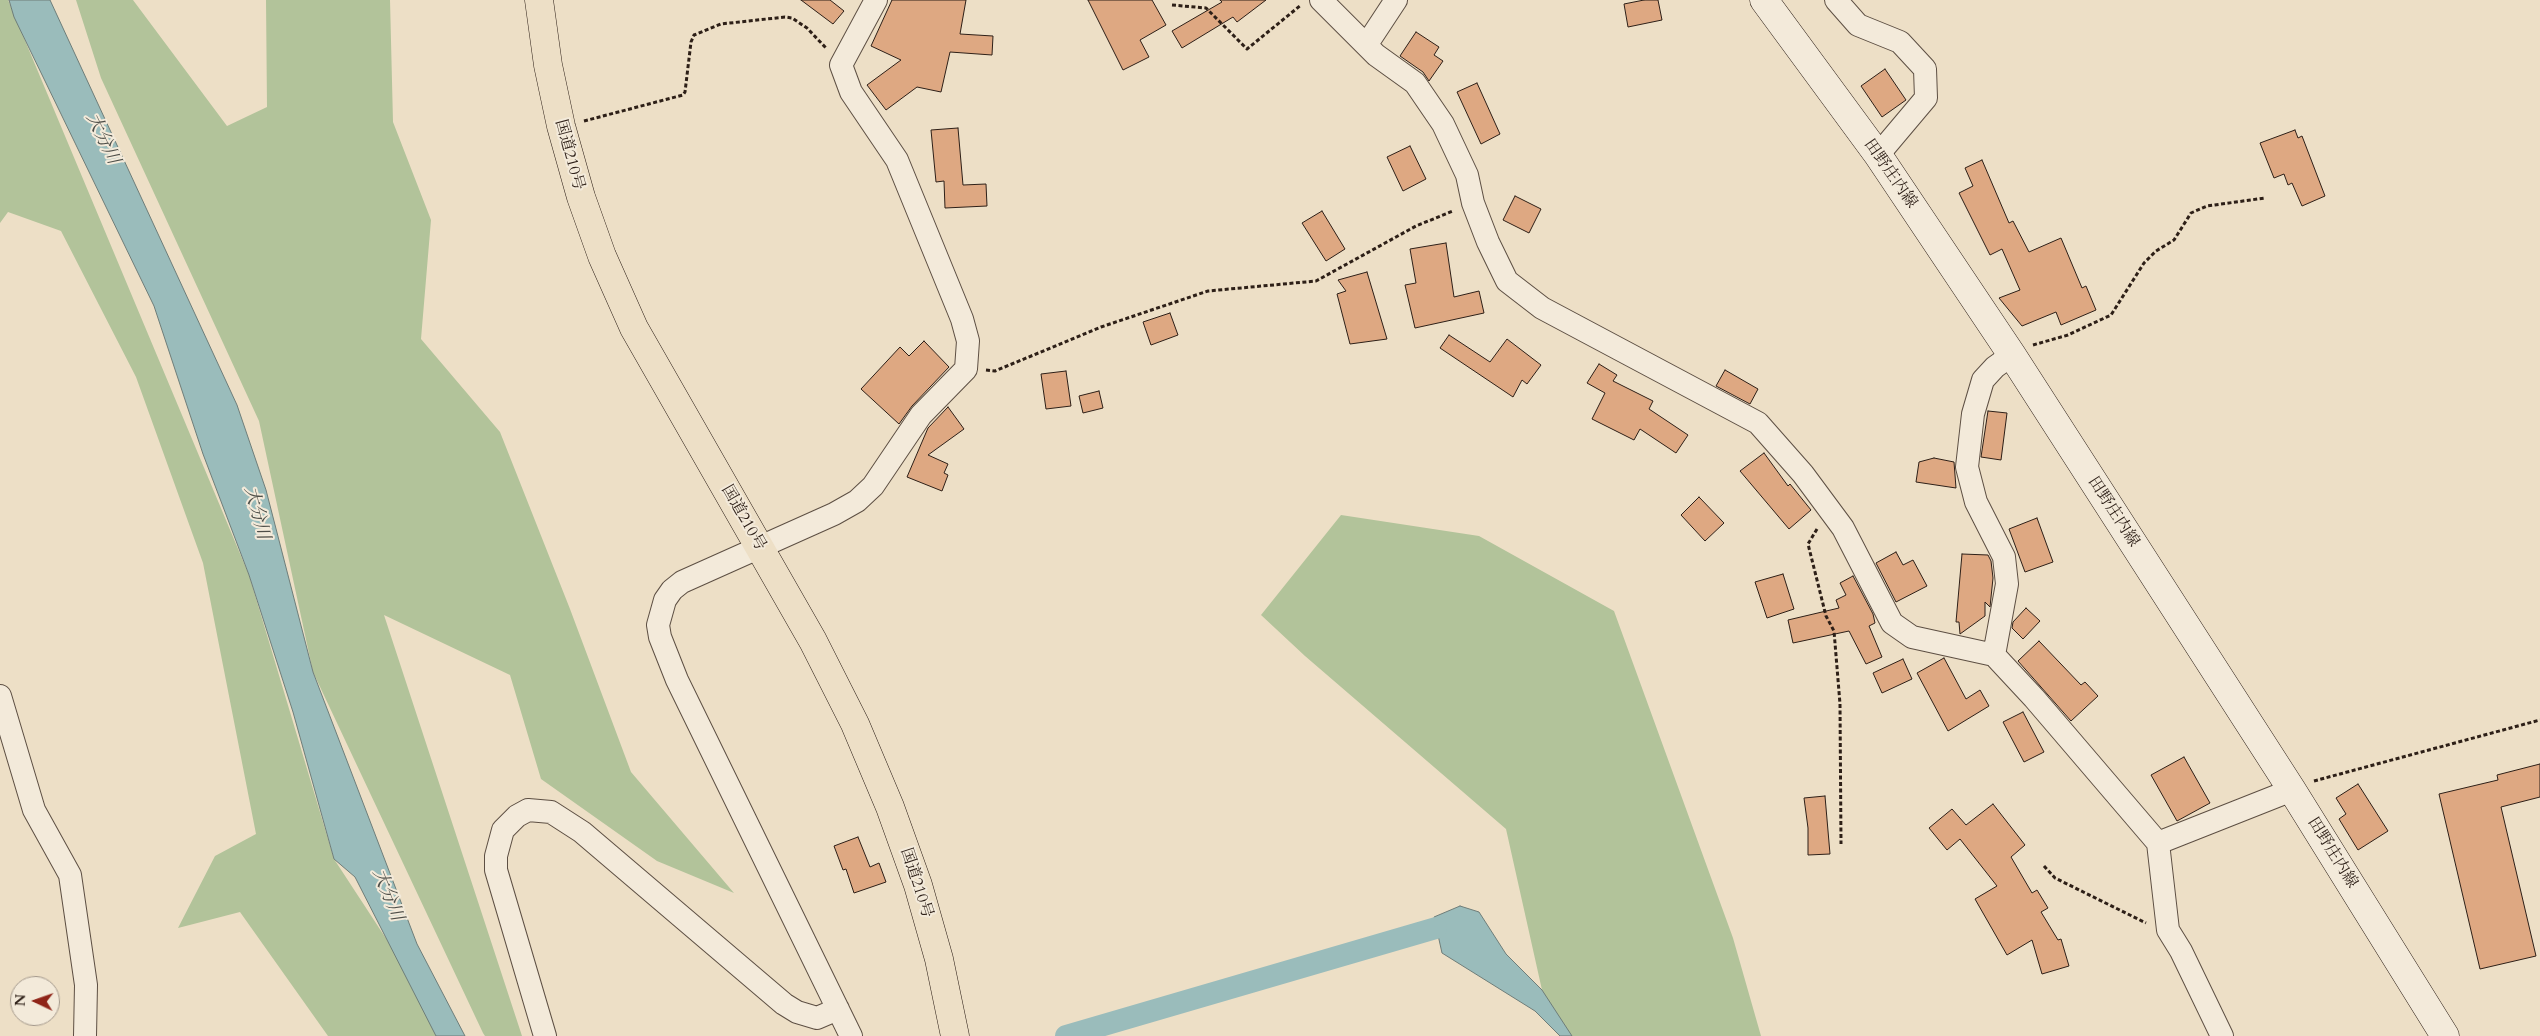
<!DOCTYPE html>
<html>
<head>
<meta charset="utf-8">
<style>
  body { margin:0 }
  #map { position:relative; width:2540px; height:1036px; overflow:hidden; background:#eddfc6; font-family:Cardo,serif }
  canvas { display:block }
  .north { position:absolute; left:10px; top:976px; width:50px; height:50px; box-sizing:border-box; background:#f3eada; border:1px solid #a4998c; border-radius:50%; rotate:273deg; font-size:14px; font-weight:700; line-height:20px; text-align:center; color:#2d1f17 }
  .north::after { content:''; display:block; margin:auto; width:18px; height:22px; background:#8f2418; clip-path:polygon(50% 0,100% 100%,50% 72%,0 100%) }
</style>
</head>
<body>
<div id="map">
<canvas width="2540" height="1036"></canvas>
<div class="north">N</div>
</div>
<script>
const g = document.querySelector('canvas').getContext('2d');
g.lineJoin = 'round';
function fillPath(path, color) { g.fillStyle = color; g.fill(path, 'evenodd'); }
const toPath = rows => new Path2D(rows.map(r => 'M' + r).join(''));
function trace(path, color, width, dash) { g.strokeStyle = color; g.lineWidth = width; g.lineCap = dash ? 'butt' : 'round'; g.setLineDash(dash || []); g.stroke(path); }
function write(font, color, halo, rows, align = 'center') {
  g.font = font + ' Cardo,"Noto Serif JP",serif'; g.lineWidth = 4; g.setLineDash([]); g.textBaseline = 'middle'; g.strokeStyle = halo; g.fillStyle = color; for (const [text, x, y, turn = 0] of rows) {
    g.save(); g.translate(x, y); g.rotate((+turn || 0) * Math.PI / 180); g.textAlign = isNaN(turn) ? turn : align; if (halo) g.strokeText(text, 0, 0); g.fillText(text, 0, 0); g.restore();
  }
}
const green = toPath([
  [0,0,8,0,249,575,334,859,387,940,440,1036,328,1036,240,912,178,928,215,856,256,834,203,563,136,377,61,231,8,212,0,223],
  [76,0,133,0,227,126,267,107,266,0,390,0,393,122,431,220,421,339,500,432,570,609,631,772,734,893,657,861,541,779,510,675,384,615,522,1036,485,1036,483,1033,313,672,259,421,101,78],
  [1341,515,1479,536,1614,611,1733,938,1761,1036,1562,1036,1542,990,1506,829,1305,656,1261,615]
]);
const water = toPath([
  [9,0,50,0,237,405,266,490,313,672,417,944,465,1036,436,1036,355,877,334,859,293,712,249,575,203,454,154,306,14,17,9,0],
  [1460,906,1479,912,1506,954,1542,990,1572,1036,1560,1036,1535,1011,1442,953,1434,917,1460,906]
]);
const canal = toPath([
  [1066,1036,1436,928]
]);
const building = toPath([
  [801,0,830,0,844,11,833,24,801,0],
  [892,0,966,0,960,34,993,36,992,55,950,52,941,92,917,87,886,110,867,85,901,60,871,46,892,0],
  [1088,0,1152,0,1166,25,1140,40,1149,57,1123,70,1088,0],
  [1220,0,1266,0,1237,22,1233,17,1182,48,1172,31,1222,2,1220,0],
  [1644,0,1658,0,1662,20,1628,27,1624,4,1644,0],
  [1416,32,1439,47,1434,55,1443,61,1429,81,1423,72,1400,56,1416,32],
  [1885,69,1906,100,1882,117,1861,86,1885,69],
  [1477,83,1500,134,1481,144,1457,92,1477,83],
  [958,128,963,185,986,184,987,206,945,208,944,181,936,182,931,130,958,128],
  [2295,130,2298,138,2302,136,2325,196,2302,206,2292,183,2288,185,2284,174,2274,178,2260,143,2295,130],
  [1410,146,1426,179,1403,191,1387,157,1410,146],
  [1982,160,2009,223,2013,221,2029,252,2061,238,2082,288,2086,286,2096,310,2061,325,2056,312,2022,326,1999,298,2020,290,2002,249,1990,255,1959,193,1973,186,1965,168,1982,160],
  [1515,196,1541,209,1529,233,1503,220,1515,196],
  [1322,211,1345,249,1326,261,1302,223,1322,211],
  [1446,243,1454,297,1479,291,1484,313,1415,328,1405,285,1416,283,1410,249,1446,243],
  [1367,272,1387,339,1350,344,1337,294,1346,291,1338,280,1367,272],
  [1170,313,1178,335,1151,345,1143,322,1170,313],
  [1449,335,1490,362,1507,339,1541,365,1527,384,1522,380,1513,397,1440,348,1449,335],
  [924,341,949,367,912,406,899,424,861,389,900,347,909,356,924,341],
  [1599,364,1617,375,1613,381,1653,401,1649,409,1688,435,1676,453,1640,429,1634,440,1592,419,1605,393,1587,383,1599,364],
  [1725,370,1758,389,1750,404,1716,386,1725,370],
  [1066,371,1071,406,1046,409,1041,374,1066,371],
  [1099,391,1103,408,1083,413,1079,396,1099,391],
  [948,407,964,429,928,455,948,464,944,473,948,475,942,491,907,477,928,428,948,407],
  [1988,411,2007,413,2001,460,1981,457,1988,411],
  [1764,453,1788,486,1790,484,1811,510,1789,529,1740,471,1764,453],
  [1934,458,1954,462,1956,488,1916,482,1919,462,1934,458],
  [1699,497,1724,523,1705,541,1681,515,1699,497],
  [2037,518,2053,562,2025,572,2009,529,2037,518],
  [1896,552,1903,565,1913,560,1927,586,1896,602,1876,563,1896,552],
  [1962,554,1988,555,1991,561,1993,578,1990,607,1985,602,1985,616,1960,634,1959,622,1956,622,1962,554],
  [1783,574,1794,609,1767,618,1755,582,1783,574],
  [1853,576,1873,614,1875,623,1869,626,1882,657,1866,664,1849,631,1793,643,1788,620,1839,608,1836,600,1846,595,1840,583,1853,576],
  [2026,608,2040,621,2023,639,2012,628,2013,622,2026,608],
  [2039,641,2081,685,2085,682,2098,696,2071,721,2018,661,2039,641],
  [1944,658,1966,699,1980,690,1989,706,1948,731,1917,673,1944,658],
  [1903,659,1912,679,1882,693,1873,673,1903,659],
  [2023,712,2044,752,2024,762,2003,722,2023,712],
  [2184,757,2210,803,2177,821,2151,775,2184,757],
  [2540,764,2540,797,2501,807,2536,956,2480,969,2439,794,2498,780,2497,775,2540,764],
  [2358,784,2388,831,2358,850,2339,819,2346,814,2336,798,2358,784],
  [1825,796,1830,854,1808,855,1808,828,1804,798,1825,796],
  [1993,804,2025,845,2011,857,2032,893,2037,890,2048,908,2041,912,2058,940,2061,939,2069,966,2042,974,2032,940,2007,955,1975,899,1997,886,1960,839,1947,850,1929,828,1952,809,1966,825,1993,804],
  [858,837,870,867,879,863,886,882,854,893,846,869,843,870,834,846,858,837]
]);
const path = toPath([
  [1172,5,1206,8,1247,49,1301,5],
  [584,121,683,95,685,92,691,42,694,35,721,24,785,17,792,18,807,28,826,48],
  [2033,345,2068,335,2111,315,2144,263,2156,251,2174,240,2191,213,2207,206,2265,198],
  [986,370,995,371,1101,327,1208,291,1316,281,1416,226,1453,211],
  [1817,529,1808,544,1826,616,1834,631,1840,704,1841,844],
  [2314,781,2540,720],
  [2044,866,2055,878,2146,923]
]);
const minor = toPath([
  [1321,0,1376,55,1415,83,1443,124,1467,175,1473,203,1488,242,1507,281,1542,308,1758,423,1803,474,1843,528,1892,623,1912,637,1994,655,2034,698,2158,843,2168,930,2181,951,2222,1036],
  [1836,0,1858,25,1900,42,1925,69,1926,98,1878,155],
  [1367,44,1396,0],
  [1994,655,2007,584,2004,557,1976,502,1967,467,1973,414,1983,380,1995,367,2012,355],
  [0,696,34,810,70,875,86,985,85,1036],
  [2158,843,2292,790],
  [545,1036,496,870,496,856,503,830,517,816,528,810,551,812,582,832,784,1004,797,1012,817,1018,838,1009],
  [851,1036,677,680,660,637,658,625,665,600,672,590,682,582,834,514,857,501,873,486,921,415,966,369,968,341,962,319,897,160,851,92,841,65,876,0]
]);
const secondary = toPath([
  [1764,0,1878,155,2012,355,2292,790,2445,1036]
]);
const trunk = toPath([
  [539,0,548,65,561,126,581,197,602,256,634,328,813,641,855,724,890,807,918,885,939,959,955,1036]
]);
const streetNames = [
  ["国道210号",569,155,75],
  ["田野庄内線",1890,174,55],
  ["田野庄内線",2113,512,57],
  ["国道210号",743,518,60],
  ["田野庄内線",2332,853,58],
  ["国道210号",916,883,72]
];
const waterNames = [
  ["大分川",102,139,64],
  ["大分川",256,513,75],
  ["大分川",387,895,68]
];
fillPath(green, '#b2c39a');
fillPath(water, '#9abcbb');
trace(water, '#6e7d79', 1);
trace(canal, '#9abcbb', 22);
fillPath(building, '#dea882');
trace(building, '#2d1f17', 1);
trace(minor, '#5d4f43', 24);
trace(secondary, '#2d1f17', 29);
trace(trunk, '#2d1f17', 29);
trace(path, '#2d1f17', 3, [4, 2.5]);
trace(minor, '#f3eada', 22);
trace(secondary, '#f3eada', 28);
trace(trunk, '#eddfc6', 28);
write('16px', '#2d1f17', '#f3eada', streetNames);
write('italic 18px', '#4e4e48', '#f3eada', waterNames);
</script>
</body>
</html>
